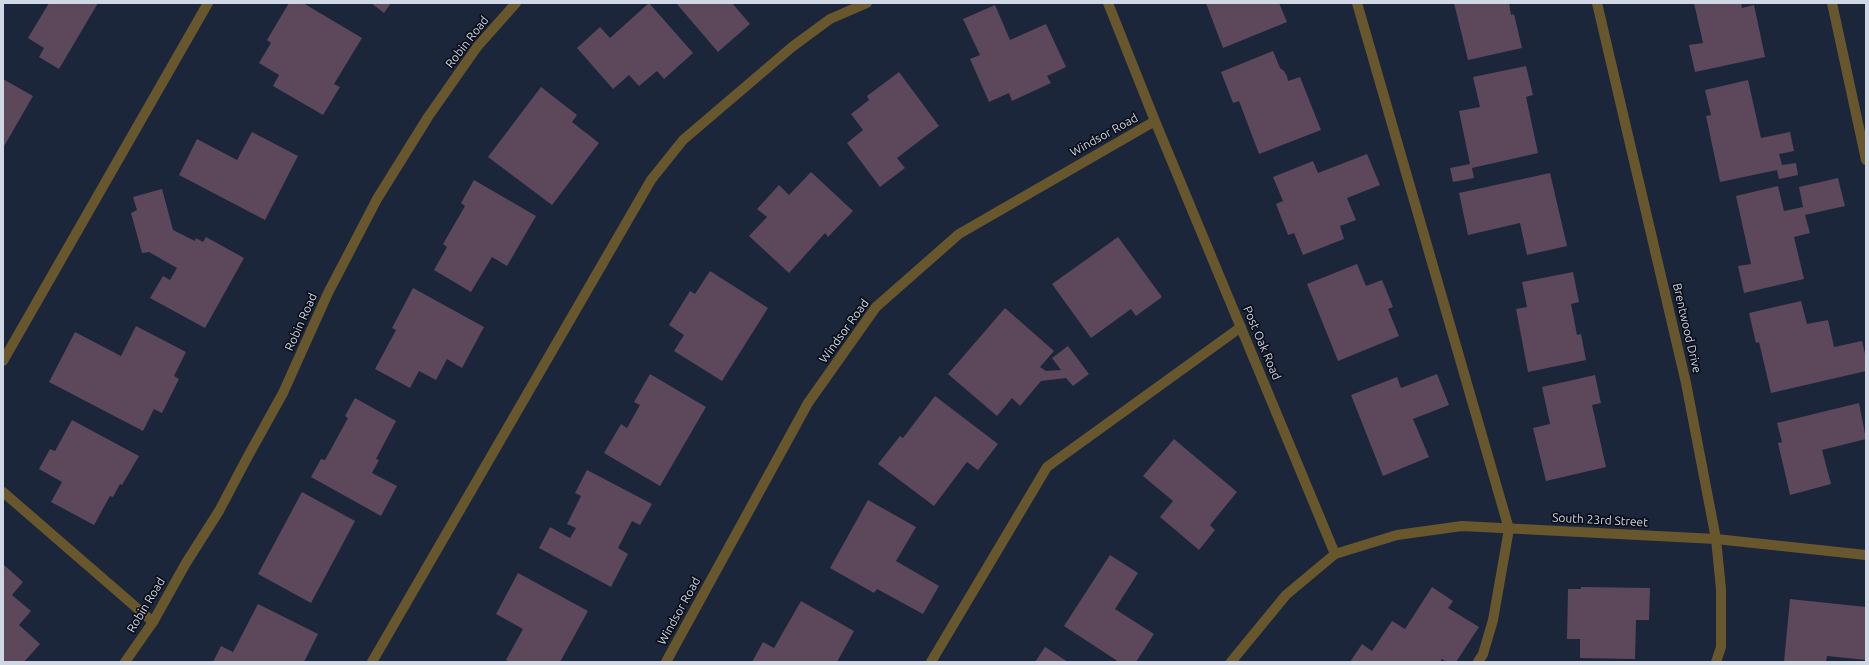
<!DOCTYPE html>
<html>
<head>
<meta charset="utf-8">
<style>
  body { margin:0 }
  #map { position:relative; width:1869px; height:665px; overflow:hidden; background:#1b263b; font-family:Ubuntu,sans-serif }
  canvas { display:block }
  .frame { position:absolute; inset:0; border:4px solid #d0d7e5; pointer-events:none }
</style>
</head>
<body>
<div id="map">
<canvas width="1869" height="665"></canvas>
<div class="frame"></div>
</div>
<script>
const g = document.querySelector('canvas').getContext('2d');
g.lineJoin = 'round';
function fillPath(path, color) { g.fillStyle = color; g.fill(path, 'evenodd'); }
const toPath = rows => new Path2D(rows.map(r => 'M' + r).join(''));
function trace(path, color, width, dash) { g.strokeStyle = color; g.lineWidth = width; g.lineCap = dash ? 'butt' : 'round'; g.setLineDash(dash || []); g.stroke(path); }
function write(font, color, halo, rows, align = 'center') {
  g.font = font + ' Ubuntu,sans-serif'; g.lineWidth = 3.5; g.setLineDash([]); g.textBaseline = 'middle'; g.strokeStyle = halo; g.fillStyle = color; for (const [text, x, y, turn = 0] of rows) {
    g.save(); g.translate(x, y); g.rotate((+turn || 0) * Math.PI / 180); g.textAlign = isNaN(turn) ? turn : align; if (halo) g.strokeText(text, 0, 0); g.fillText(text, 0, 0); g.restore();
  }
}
const building = toPath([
  [49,3,98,3,59,69,39,57,44,48,28,38],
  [289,3,303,3,362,38,334,84,340,87,323,115,273,86,279,75,259,63,271,43,267,40],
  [371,3,391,3,384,13],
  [649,3,693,53,664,79,657,71,639,86,629,75,613,89,577,48,600,27,610,38],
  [676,3,732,3,750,24,718,52],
  [1206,3,1279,3,1287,22,1223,48],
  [1454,3,1509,3,1511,15,1514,14,1522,48,1468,60],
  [1694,3,1741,3,1742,8,1754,5,1765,57,1695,72,1689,45,1703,43],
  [995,5,1010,40,1046,24,1066,67,1047,76,1051,83,1012,101,1009,93,989,102,970,59,980,55,963,19],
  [1273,51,1280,68,1284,71,1287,76,1288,81,1300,77,1321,130,1259,154,1239,101,1233,103,1221,72],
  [1526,66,1533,95,1526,97,1538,153,1472,168,1474,178,1453,182,1450,168,1470,164,1459,111,1480,107,1473,77],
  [899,72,939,126,897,158,905,168,880,187,847,143,863,130,851,114,869,100,867,96],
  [3,79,33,96,3,148],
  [1748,80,1761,138,1790,132,1794,151,1779,154,1782,165,1796,163,1798,175,1779,179,1777,170,1720,182,1706,116,1711,115,1705,90],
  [541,87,577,115,572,122,599,143,552,205,488,157],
  [252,132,298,156,265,220,179,175,197,139,237,160],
  [1367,154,1380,185,1347,198,1356,220,1340,226,1344,239,1303,255,1294,233,1288,235,1276,204,1283,201,1273,177,1313,161,1318,173],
  [811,172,853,211,828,237,825,233,789,273,749,236,767,217,757,209,779,185,789,195],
  [1550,173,1567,246,1527,255,1520,223,1468,235,1459,193],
  [1838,178,1845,206,1805,215,1810,233,1794,237,1804,279,1744,293,1738,266,1751,264,1736,196,1778,186,1784,211,1803,207,1799,187],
  [474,180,536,216,507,266,492,257,471,292,434,270,447,247,443,244,465,206,461,203],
  [162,189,173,230,195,241,196,238,203,242,206,237,244,258,205,328,150,298,163,276,170,280,177,268,149,252,142,253,131,213,137,210,133,197],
  [1118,237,1162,297,1136,316,1131,309,1091,338,1052,284],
  [1357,264,1366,286,1382,280,1393,307,1388,309,1399,336,1338,361,1307,284],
  [710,271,768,308,722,381,674,351,684,335,669,325,690,291,695,294],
  [1573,272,1579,302,1571,304,1577,335,1581,334,1586,360,1528,372,1516,309,1527,307,1522,282],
  [413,288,484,327,462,368,447,359,436,380,419,371,410,388,375,369,396,330,392,328],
  [1801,301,1807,324,1828,320,1834,347,1862,341,1866,358,1866,371,1771,393,1759,342,1756,343,1749,313],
  [1005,308,1054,351,1040,367,1046,371,1061,370,1052,358,1068,346,1089,374,1073,386,1066,378,1041,381,1020,406,1012,398,997,416,948,374],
  [136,326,186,352,174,376,179,379,162,413,154,409,143,431,49,382,75,332,121,356],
  [650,374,706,407,660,486,604,453,621,424,627,428,640,405,634,402],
  [1437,374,1449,405,1413,419,1429,457,1383,476,1351,395,1397,377,1401,388],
  [1595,375,1601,403,1592,405,1606,467,1546,481,1533,428,1550,424,1542,387],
  [935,396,998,444,978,470,967,462,934,506,878,464,900,436,903,438],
  [355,398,396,421,376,459,379,460,372,473,397,486,381,516,311,477,321,459,325,460,348,418,345,416],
  [1859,403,1866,439,1822,450,1831,484,1790,495,1778,443,1782,442,1777,423],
  [72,420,139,456,122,485,120,484,113,497,110,496,94,525,51,502,62,482,39,469,50,449,55,451],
  [1174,439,1237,492,1210,525,1215,530,1199,550,1160,517,1173,501,1143,476],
  [587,470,652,504,640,525,632,521,618,548,628,554,611,587,539,548,550,527,570,538,576,528,567,524,581,496,575,493],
  [302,492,355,521,311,603,258,574],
  [868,500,916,527,896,561,939,586,923,614,877,589,874,593,830,568],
  [1110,555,1138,573,1115,609,1154,634,1136,662,1119,662,1064,626],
  [3,564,23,582,12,595,31,611,19,625,40,644,24,662,3,662],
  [518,573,588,611,560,662,509,662,506,660,523,629,496,614],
  [1432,587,1453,601,1448,608,1479,627,1456,662,1447,662,1442,659,1440,662,1350,662,1362,644,1372,651,1392,621,1405,629],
  [1581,587,1650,588,1649,620,1636,620,1635,659,1580,658,1580,639,1567,639,1568,589,1581,589],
  [1790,599,1866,607,1866,660,1827,656,1826,662,1784,662],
  [801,601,854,631,837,662,752,662,763,642,774,648],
  [258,604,318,634,304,662,213,662,221,646,233,652],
  [1045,647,1068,662,1035,662]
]);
const service = toPath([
  [1357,3,1509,529,1493,620,1483,654,1478,662],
  [1832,3,1866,160],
  [3,361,208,3],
  [3,492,153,622],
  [372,662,651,180,683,140,792,47,830,19,867,3],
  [931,662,1047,467,1241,327]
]);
const minor = toPath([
  [1108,3,1155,121,1335,554],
  [1597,3,1686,383,1716,539,1721,589,1721,647,1716,662],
  [125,662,153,622,186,563,219,511,247,458,283,393,328,293,377,199,428,117,477,47,516,3],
  [666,662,808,403,876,307,959,234,1155,121]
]);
const tertiary = toPath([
  [1231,662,1286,595,1335,554,1397,535,1462,526,1716,539,1866,555]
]);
const streetNames = [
  ["Robin Road",467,42,-52],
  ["Windsor Road",1104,135,-29],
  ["Robin Road",301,322,-66],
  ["Brentwood Drive",1687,328,77],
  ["Windsor Road",844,331,-54],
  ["Post Oak Road",1262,343,67],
  ["South 23rd Street",1600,520,3],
  ["Robin Road",146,605,-59],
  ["Windsor Road",679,611,-61]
];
fillPath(building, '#5d475a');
trace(service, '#68572c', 10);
trace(minor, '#68572c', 10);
trace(tertiary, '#68572c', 10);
write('12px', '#d0d7e5', '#0b0f19', streetNames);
</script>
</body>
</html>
